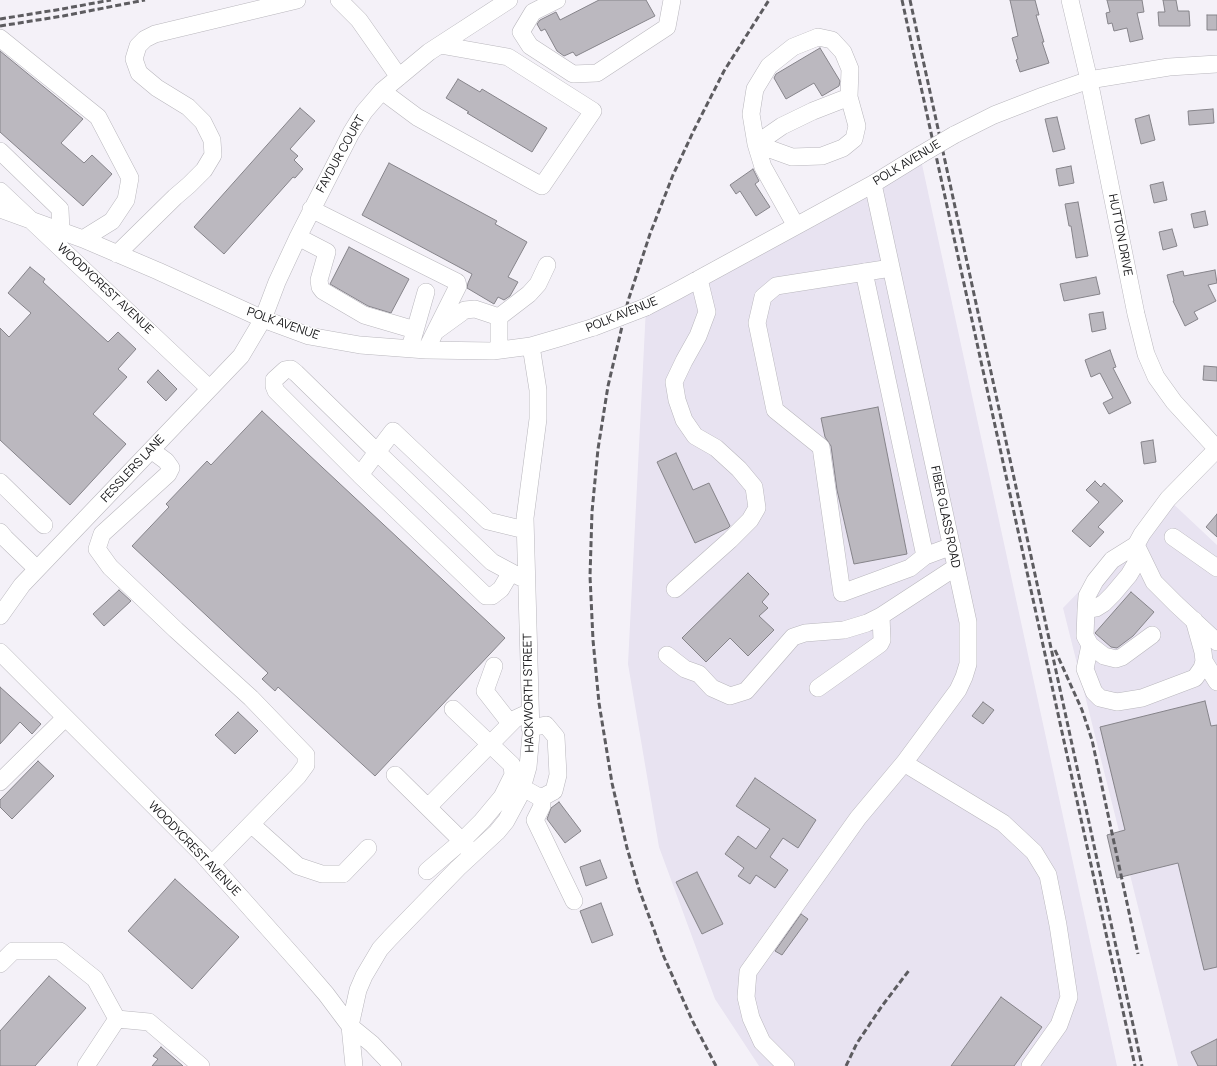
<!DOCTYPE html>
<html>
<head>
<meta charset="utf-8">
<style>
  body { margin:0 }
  canvas { display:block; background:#f4f1f8 }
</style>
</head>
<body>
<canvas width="1217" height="1066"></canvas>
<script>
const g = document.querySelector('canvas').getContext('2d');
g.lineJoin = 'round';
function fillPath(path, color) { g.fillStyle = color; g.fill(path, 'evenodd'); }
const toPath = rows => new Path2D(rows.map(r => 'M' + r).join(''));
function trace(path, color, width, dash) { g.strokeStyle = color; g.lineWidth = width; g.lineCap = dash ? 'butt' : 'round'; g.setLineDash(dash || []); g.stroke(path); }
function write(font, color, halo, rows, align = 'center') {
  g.font = font + ' Manrope,sans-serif'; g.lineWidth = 3; g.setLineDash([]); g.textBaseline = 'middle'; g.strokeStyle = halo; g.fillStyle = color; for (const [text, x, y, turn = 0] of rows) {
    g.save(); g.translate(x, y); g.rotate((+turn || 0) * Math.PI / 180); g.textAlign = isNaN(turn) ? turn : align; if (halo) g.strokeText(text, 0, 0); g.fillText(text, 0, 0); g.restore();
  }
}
const built = toPath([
  [920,155,1117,1066,759,1066,715,999,659,847,628,664,646,307],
  [1168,499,1217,545,1217,1066,1178,1066,1063,608]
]);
const building = toPath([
  [599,0,646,0,655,16,576,56,573,52,564,56,557,51,545,29,541,31,537,24,540,20,556,12,560,20,599,0],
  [1010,0,1035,0,1039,15,1036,15,1044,42,1042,42,1049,63,1020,72,1016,60,1018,59,1012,38,1018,36,1010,0],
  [1107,0,1142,0,1144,12,1137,13,1143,39,1130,42,1127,28,1114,31,1112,23,1108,24,1106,13,1110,12,1107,0],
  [1163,0,1176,0,1178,11,1189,11,1190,26,1159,26,1158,12,1165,12,1163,0],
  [1207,15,1217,15,1217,30,1207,30,1207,15],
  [820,48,840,81,839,86,822,96,814,83,786,99,774,78,776,74,820,48],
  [0,51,83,119,61,143,84,163,92,155,112,174,83,206,0,132,0,51],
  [458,79,480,92,482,89,547,128,532,152,467,113,469,112,446,98,458,79],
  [300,108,315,121,290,149,298,156,294,160,303,169,295,178,293,177,224,254,194,227,300,108],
  [1213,109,1214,123,1189,125,1188,111,1213,109],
  [1149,115,1155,140,1141,144,1135,119,1149,115],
  [1057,117,1065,149,1053,152,1045,119,1057,117],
  [389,163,497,221,495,224,527,242,508,277,518,282,510,296,504,300,498,297,494,304,467,288,468,283,472,274,362,215,389,163],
  [1071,166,1074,183,1059,186,1056,169,1071,166],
  [753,169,759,181,755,184,770,207,756,216,740,191,736,194,730,185,753,169],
  [1163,182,1167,200,1154,203,1150,185,1163,182],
  [1078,202,1088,256,1076,258,1071,226,1069,226,1065,204,1078,202],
  [1205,211,1208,225,1194,228,1191,214,1205,211],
  [1172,229,1177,246,1163,250,1159,232,1172,229],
  [349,247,409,279,391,313,368,306,330,284,349,247],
  [30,267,45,279,43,282,108,342,118,332,136,349,118,369,127,377,93,414,126,444,70,505,0,440,0,328,9,337,31,313,8,293,30,267],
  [1215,270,1217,283,1208,285,1216,301,1194,312,1198,319,1185,326,1173,301,1174,301,1167,275,1183,271,1184,276,1215,270],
  [1096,277,1100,294,1064,301,1060,284,1096,277],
  [1103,312,1106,329,1092,332,1089,314,1103,312],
  [1110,350,1116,367,1113,368,1131,403,1109,414,1103,403,1113,398,1100,373,1091,377,1085,360,1110,350],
  [1204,366,1217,367,1217,381,1203,380,1204,366],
  [158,370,177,389,166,401,147,382,158,370],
  [878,407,907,554,854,564,837,490,831,446,825,437,821,418,878,407],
  [262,411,505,638,375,776,278,687,275,691,262,679,268,673,132,546,169,507,166,504,207,461,211,465,262,411],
  [1153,440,1156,462,1144,464,1141,442,1153,440],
  [676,453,693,490,709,483,730,526,728,528,695,543,657,462,676,453],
  [1095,481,1101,487,1104,483,1123,501,1098,527,1104,532,1090,547,1072,531,1099,502,1086,490,1095,481],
  [1217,514,1217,537,1206,527,1217,514],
  [748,573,769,594,762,602,768,608,759,616,774,630,748,656,730,638,706,662,682,638,748,573],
  [119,590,131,601,104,626,93,614,119,590],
  [1131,592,1154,612,1133,636,1117,648,1111,647,1095,633,1131,592],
  [0,687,41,724,32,734,20,722,0,744,0,687],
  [1205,701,1211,726,1217,725,1217,967,1204,970,1178,863,1117,878,1107,835,1125,830,1100,727,1205,701],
  [983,702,994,710,983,724,972,716,983,702],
  [238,712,258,731,235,754,215,735,238,712],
  [38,761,54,776,12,819,0,807,0,800,38,761],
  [755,778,816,820,798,848,783,838,770,857,788,870,775,888,756,875,750,884,738,876,744,868,725,854,738,836,756,849,770,829,736,806,755,778],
  [559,802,581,831,565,843,547,819,551,808,559,802],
  [600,860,607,878,586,886,580,867,600,860],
  [697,872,723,924,702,934,676,882,697,872],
  [175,879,239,937,192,989,128,931,175,879],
  [601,903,613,935,592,943,580,911,601,903],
  [801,914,808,919,782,955,775,951,801,914],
  [49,976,86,1008,35,1066,0,1066,0,1031,49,976],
  [1001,997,1042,1027,1014,1066,951,1066,1001,997],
  [1217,1039,1217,1066,1198,1066,1191,1052,1217,1039],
  [161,1047,183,1066,152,1066,158,1059,153,1056,161,1047]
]);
const minor = toPath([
  [339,0,359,20,399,77],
  [557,0,533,12,521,32,530,46,573,74,597,73,667,27,672,0],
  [1070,0,1089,80,1136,314,1146,354,1156,377,1174,402,1217,449],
  [0,38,98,117,130,178,126,200,112,221,83,239],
  [382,91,417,117,542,186,593,111,508,57,440,45],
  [954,135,994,115,1043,96,1089,80,1169,67,1217,64],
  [0,151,60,209,61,231],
  [0,191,209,388],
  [0,209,83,239,158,271,263,319,309,336,360,345,426,350,493,351,531,346,562,337,594,327],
  [311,209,457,282,458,286,426,350],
  [796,226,763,167,756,144,751,114,755,89,769,66,793,47,818,37,832,40,843,52,850,69,849,97,857,126,854,139,843,148,822,156,792,157,756,144,782,126,813,111,849,97],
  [298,237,327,252,319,280,320,287,323,291,364,315,415,330],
  [117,254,175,197,189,185,204,170,213,155,212,140,203,122,188,107,157,88,139,73,134,59,138,46,145,39,155,34,297,0],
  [891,268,776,286,763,297,757,323,775,410,821,447,842,593,910,568,925,556,952,546],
  [864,272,925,556],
  [646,307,675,292,873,184,920,155],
  [499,317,529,294,538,284,547,265],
  [436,331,465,310,475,309,499,317,499,350],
  [412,341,426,292],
  [151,450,166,461,171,468,168,474,102,534,97,549,110,567,176,630,251,698,306,755,306,765,298,776,212,864],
  [360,475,276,391,274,386,274,380,285,370,291,369,296,373,377,452,360,475,486,596,492,596,501,589,511,572],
  [0,482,44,525],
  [0,532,5,538,37,569],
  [1173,537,1217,568],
  [1136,545,1136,563,1129,575,1113,594,1104,603,1096,608,1086,610,1087,596,1095,581,1112,560,1136,545],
  [1136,545,1142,534,1168,499,1217,449],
  [1137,547,1154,582,1176,604,1217,642],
  [520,577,492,562,377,452,393,431,488,521,525,530],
  [675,589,730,540,750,520,757,508,754,487,739,469,716,448,695,436,684,420,677,400,674,382,684,361,698,336,707,312,699,279],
  [1086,610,1085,636,1090,645,1104,656,1116,659,1122,657,1152,635],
  [0,616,22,585,241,356,263,319,277,282,298,237,351,133,364,112,382,91,429,52,509,0],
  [1090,645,1085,669,1094,692,1100,698,1117,702,1142,698,1195,678,1202,668,1204,661,1203,652,1194,620],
  [0,652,203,855,301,965,326,994,350,1026,354,1066],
  [667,655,685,669,699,674,712,688,730,696,746,691,793,637,805,633,844,630,867,623,881,616,956,567],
  [1204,661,1217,682],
  [494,666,485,691,510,723],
  [818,688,880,644,882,640,881,616],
  [530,728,546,725,556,737,558,775,554,791,541,798],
  [904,763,1003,823,1034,852,1048,875,1058,925,1069,997,1059,1025,1030,1066],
  [395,775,462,841,469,850],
  [0,782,65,718],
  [523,788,541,798,542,806,535,820,574,901],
  [428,807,515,719,530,712],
  [251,824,298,866,322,874,343,874,368,848],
  [427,871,462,841,482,821,502,797,513,775,512,765,453,709],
  [0,964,13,951,60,951,95,979,117,1019],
  [117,1019,149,1022,201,1066],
  [86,1066,117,1019],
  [393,1066,372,1044,350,1026,358,990,364,976,380,949,390,938,458,868,497,832,506,821,520,795,528,767,531,734,525,518,538,419,538,390,531,346],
  [786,1066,762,1042,751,1018,746,997,748,972,858,818,904,763,958,690,964,677,968,664,968,622,873,184]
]);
const rail = toPath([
  [902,0,1135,1066],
  [910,0,1142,1066],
  [0,19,62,9,111,0],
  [0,26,63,16,145,0],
  [1055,650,1082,710,1092,740,1138,954],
  [716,1066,693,1022,664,957,639,889,627,848,612,783,599,703,593,640,590,576,592,512,598,449,608,386,628,301,650,234,673,175,694,130,724,71,769,0],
  [846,1066,857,1043,882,1006,910,969]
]);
const minorBridge = toPath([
  [920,155,954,135],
  [594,327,646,307]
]);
const streetNames = [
  ["FAYDUR COURT",341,154,-61],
  ["POLK AVENUE",907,163,-31],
  ["HUTTON DRIVE",1120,235,79],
  ["WOODYCREST AVENUE",105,289,43],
  ["POLK AVENUE",622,315,-22],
  ["POLK AVENUE",283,324,19],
  ["FESSLERS LANE",133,469,-47],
  ["FIBER GLASS ROAD",945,517,78],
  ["HACKWORTH STREET",529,693,-91],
  ["WOODYCREST AVENUE",194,849,46]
];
fillPath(built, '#e8e3f1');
fillPath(building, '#bbb8bf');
trace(building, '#86848a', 1);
trace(minor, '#b9b7bd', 18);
trace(minor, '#fff', 17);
trace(rail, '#5d5c60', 3, [6, 3]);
trace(minorBridge, '#b9b7bd', 18, []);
trace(minorBridge, '#fff', 17);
write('12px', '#151517', '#fff', streetNames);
</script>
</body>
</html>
